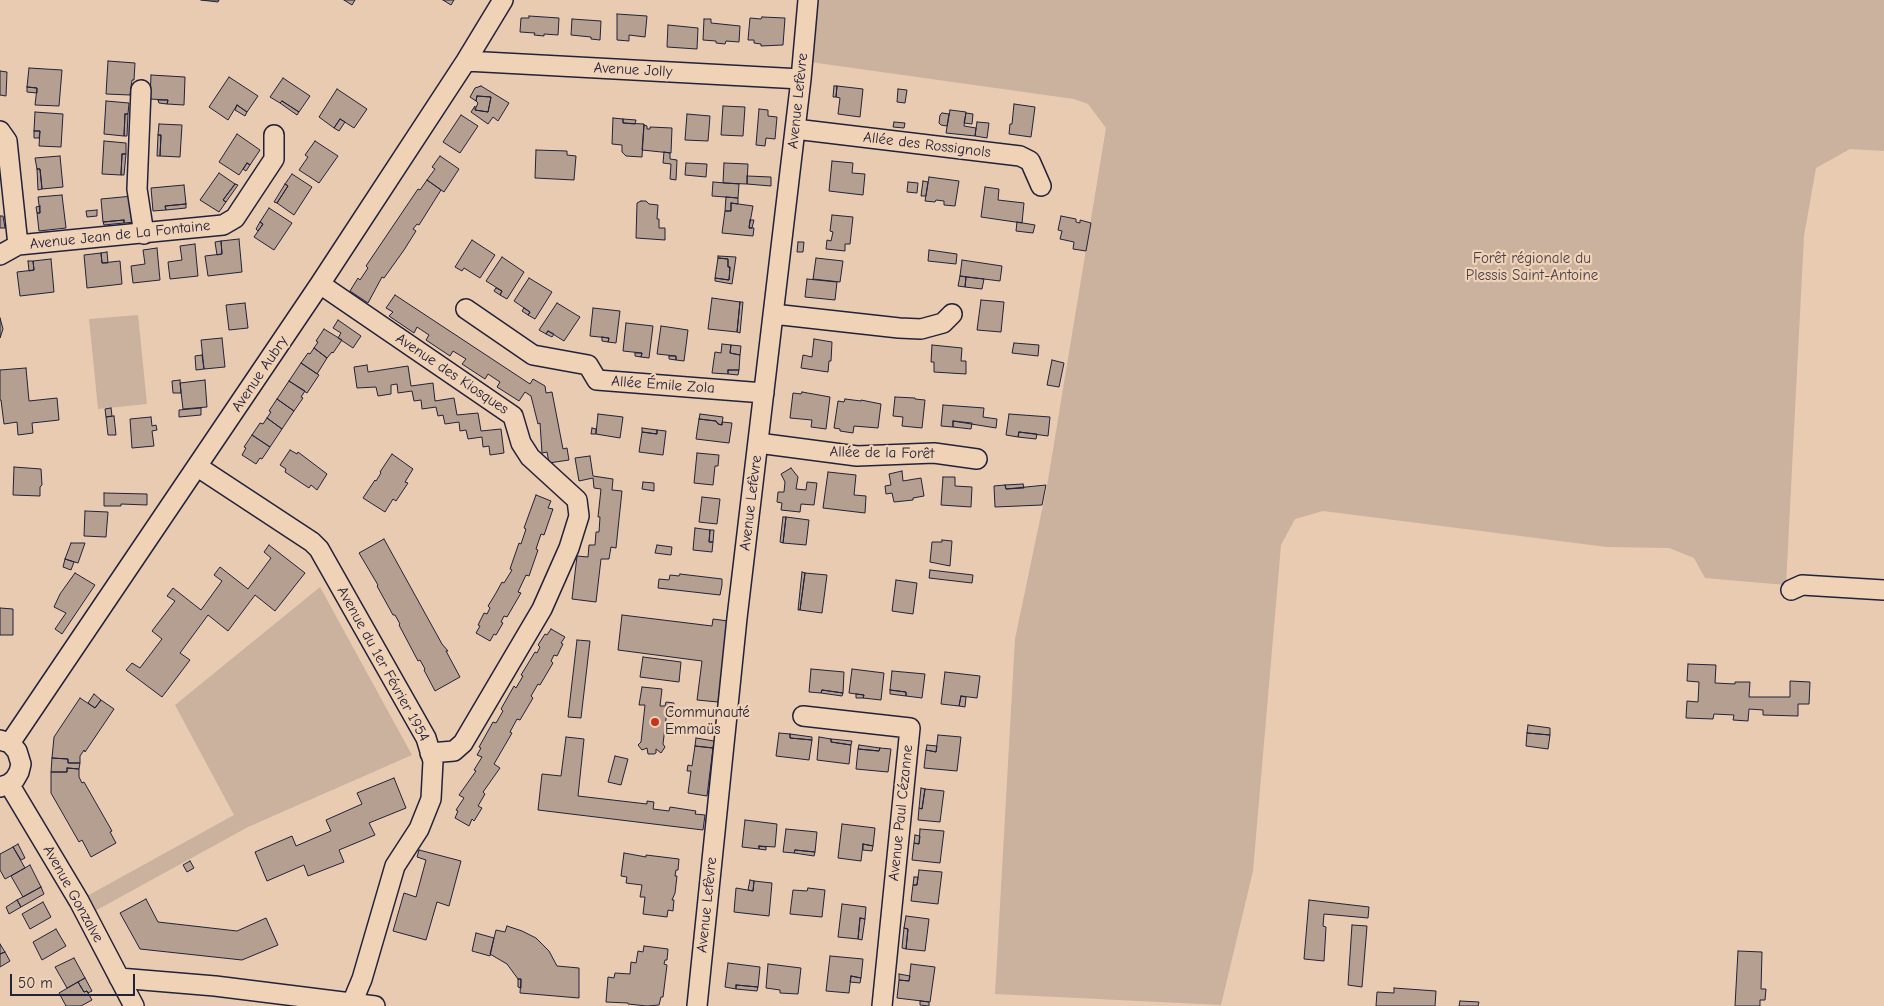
<!DOCTYPE html>
<html>
<head>
<meta charset="utf-8">
<style>
  body { margin:0 }
  #map { position:relative; width:1884px; height:1006px; overflow:hidden; background:#e8cbb1; font-family:"Comic Neue",sans-serif }
  canvas { display:block }
  .scale { position:absolute; left:10px; top:974px; width:125px; height:22px; box-sizing:border-box; border:2px solid #22223b; border-top:0; padding-left:6px; font-size:15px; line-height:18px; white-space:nowrap; color:#22223b; -webkit-text-stroke:4px #f0d2b6; paint-order:stroke }
</style>
</head>
<body>
<div id="map">
<canvas width="1884" height="1006"></canvas>
<div class="scale">50 m</div>
</div>
<script>
const g = document.querySelector('canvas').getContext('2d');
g.lineJoin = 'round';
function fillPath(path, color) { g.fillStyle = color; g.fill(path, 'evenodd'); }
const toPath = rows => new Path2D(rows.map(r => 'M' + r).join(''));
function trace(path, color, width, dash) { g.strokeStyle = color; g.lineWidth = width; g.lineCap = dash ? 'butt' : 'round'; g.setLineDash(dash || []); g.stroke(path); }
function write(font, color, halo, rows, align = 'center') {
  g.font = font + ' "Comic Neue",sans-serif'; g.lineWidth = 4.5; g.setLineDash([]); g.textBaseline = 'middle'; g.strokeStyle = halo; g.fillStyle = color; for (const [text, x, y, turn = 0] of rows) {
    g.save(); g.translate(x, y); g.rotate((+turn || 0) * Math.PI / 180); g.textAlign = isNaN(turn) ? turn : align; if (halo) g.strokeText(text, 0, 0); g.fillText(text, 0, 0); g.restore();
  }
}
const green = toPath([
  [810,0,1884,0,1884,151,1850,149,1816,168,1804,236,1786,585,1705,578,1694,558,1669,548,1607,547,1323,511,1295,519,1281,545,1253,871,1221,1005,995,994,1015,639,1047,486,1106,128,1088,104,1074,99,803,61],
  [138,315,147,404,98,409,89,319],
  [320,587,412,755,248,827,95,911,87,896,234,815,175,705]
]);
const building = toPath([
  [201,0,219,0,218,2,201,0],
  [344,0,355,0,352,5,344,0],
  [443,0,454,0,451,5,443,0],
  [617,14,647,16,645,37,629,35,629,41,617,40,617,14],
  [529,16,559,18,558,35,544,34,544,36,534,35,535,33,520,32,521,18,529,18,529,16],
  [762,17,785,18,783,45,761,46,761,44,754,43,754,40,748,40,750,18,761,19,762,17],
  [572,19,601,21,600,40,591,39,591,37,571,35,572,19],
  [704,19,711,19,711,23,740,26,739,42,726,41,725,44,716,43,716,41,703,40,704,19],
  [668,25,698,28,697,49,667,47,668,25],
  [108,61,135,63,134,80,132,80,130,95,106,94,108,61],
  [29,68,62,70,59,106,35,105,37,88,27,87,29,68],
  [0,71,7,72,6,96,0,95,0,71],
  [151,75,185,77,184,105,167,104,168,100,150,99,151,75],
  [229,77,258,96,247,112,237,105,228,120,209,107,229,77],
  [283,78,310,96,299,112,282,101,280,103,270,97,283,78],
  [481,86,509,103,498,121,493,117,488,124,471,112,475,106,475,110,488,112,491,97,477,96,476,101,470,97,475,88,481,86],
  [834,86,837,86,836,97,833,97,834,86],
  [837,86,863,89,860,117,838,114,840,98,836,97,837,86],
  [27,87,37,88,37,93,27,92,27,87],
  [337,89,367,109,354,128,340,119,334,128,319,117,337,89],
  [898,89,907,90,905,103,897,102,898,89],
  [477,96,491,97,488,112,475,110,478,103,476,101,477,96],
  [158,100,168,100,167,104,159,103,158,100],
  [106,101,129,103,128,114,125,114,124,136,104,134,106,101],
  [282,101,299,112,297,115,280,103,282,101],
  [1014,104,1035,107,1031,137,1009,134,1010,124,1012,124,1014,104],
  [237,105,247,112,245,116,235,110,237,105],
  [723,106,745,107,743,136,721,135,723,106],
  [759,109,768,110,768,116,777,117,775,139,766,138,765,146,756,145,759,109],
  [950,110,966,112,964,126,976,128,975,136,946,133,950,110],
  [35,112,63,114,61,147,39,146,40,131,34,131,35,112],
  [942,113,949,114,947,126,941,125,939,123,940,115,942,113],
  [966,113,973,114,972,124,964,123,966,113],
  [125,114,128,114,127,136,124,136,125,114],
  [687,114,710,116,708,141,685,140,687,114],
  [461,115,478,126,460,153,443,142,461,115],
  [613,118,623,119,623,123,644,124,642,157,626,156,622,152,622,145,612,144,613,118],
  [340,119,345,122,339,131,334,128,340,119],
  [623,119,636,120,635,124,623,123,623,119],
  [894,122,905,123,904,128,893,127,894,122],
  [977,122,989,123,987,138,975,136,977,122],
  [159,124,182,125,180,157,160,156,161,135,158,135,159,124],
  [644,125,647,126,647,129,650,129,650,127,672,128,671,153,642,150,644,125],
  [34,131,40,131,39,138,34,138,34,131],
  [237,134,260,150,250,165,247,163,239,175,219,162,237,134],
  [158,135,161,135,160,156,157,156,158,135],
  [104,141,126,143,126,154,122,154,121,175,102,174,104,141],
  [315,141,338,156,319,183,299,170,308,157,305,155,315,141],
  [536,150,567,151,567,155,576,156,574,180,535,178,536,150],
  [664,152,670,153,670,159,677,160,676,180,670,179,671,164,663,163,664,152],
  [122,154,126,154,124,175,121,175,122,154],
  [60,156,63,187,42,189,40,169,37,169,35,158,60,156],
  [440,156,459,169,444,192,427,180,435,169,432,167,440,156],
  [832,161,853,163,852,173,865,174,863,195,829,191,832,161],
  [247,163,250,165,246,171,243,169,247,163],
  [686,163,707,164,706,177,685,175,686,163],
  [724,163,748,164,747,184,723,183,724,163],
  [37,169,40,169,42,189,38,190,37,169],
  [219,173,235,184,223,200,226,202,219,212,200,200,219,173],
  [292,174,312,187,294,215,277,203,288,186,285,184,292,174],
  [747,176,771,177,771,186,747,184,747,176],
  [929,177,959,181,955,206,944,205,944,201,936,200,935,202,925,201,929,177],
  [427,180,441,190,419,225,417,224,413,229,416,231,404,250,384,278,382,277,368,303,350,291,358,278,360,280,368,268,366,266,418,189,420,190,427,180],
  [923,181,928,182,926,196,921,196,923,181],
  [713,182,739,184,738,198,712,196,713,182],
  [908,182,918,183,917,193,907,192,908,182],
  [235,184,238,185,226,202,223,200,235,184],
  [285,184,288,186,277,203,274,202,285,184],
  [184,185,186,204,165,206,166,210,153,211,151,188,184,185],
  [985,187,999,189,998,200,1024,203,1022,223,981,217,985,187],
  [62,195,66,228,39,231,37,213,40,213,38,197,62,195],
  [133,196,136,222,124,223,124,220,103,222,101,199,133,196],
  [726,197,738,198,738,204,731,203,731,211,725,211,726,197],
  [641,201,646,201,649,204,658,205,657,219,659,219,659,228,665,228,665,240,636,238,637,203,641,201],
  [731,203,753,206,749,228,754,228,753,236,722,233,725,211,731,211,731,203],
  [186,204,186,208,166,210,165,206,186,204],
  [40,206,40,213,37,213,36,207,40,206],
  [269,208,292,223,274,250,254,237,263,224,260,222,269,208],
  [97,210,97,216,87,217,86,211,97,210],
  [832,215,853,217,850,244,845,244,845,251,826,249,827,240,831,241,833,232,830,231,832,215],
  [0,216,3,216,5,228,0,228,0,216],
  [1061,216,1076,219,1076,222,1080,223,1080,220,1091,223,1086,251,1073,249,1074,242,1060,239,1062,231,1058,230,1061,216],
  [124,220,124,223,104,225,103,222,124,220],
  [750,220,754,220,752,228,749,228,750,220],
  [260,222,263,224,258,231,256,229,260,222],
  [1017,222,1035,225,1033,233,1016,231,1017,222],
  [239,239,242,272,208,276,205,256,222,254,221,241,239,239],
  [472,240,495,255,480,278,464,268,462,271,455,267,472,240],
  [221,241,222,254,217,255,215,242,221,241],
  [798,242,804,242,803,252,797,252,798,242],
  [195,244,198,276,170,279,168,262,182,260,180,246,195,244],
  [157,248,160,280,133,283,131,266,145,264,143,250,157,248],
  [929,250,957,254,956,264,928,261,929,250],
  [107,252,108,263,102,263,101,253,107,252],
  [101,253,102,263,120,261,122,284,87,288,84,255,101,253],
  [718,256,736,257,732,284,715,281,715,278,729,280,730,267,728,267,728,259,718,258,718,256],
  [502,257,524,272,507,299,500,295,502,291,486,281,502,257],
  [718,258,728,259,728,267,730,267,729,280,715,278,718,258],
  [816,258,843,261,840,282,813,279,816,258],
  [51,259,54,292,20,296,17,272,34,270,33,261,51,259],
  [962,260,1002,266,1000,281,960,276,962,260],
  [28,261,33,261,34,270,29,271,28,261],
  [960,276,966,277,965,287,958,286,960,276],
  [966,277,984,279,982,289,965,287,966,277],
  [529,278,552,292,535,319,528,315,530,312,514,301,529,278],
  [807,279,837,282,835,300,805,297,807,279],
  [496,288,502,291,500,295,494,291,496,288],
  [395,295,530,384,533,379,545,386,546,393,552,392,563,449,567,448,569,460,549,463,547,452,542,453,540,423,538,424,531,396,525,392,519,401,497,387,500,382,488,374,485,379,462,364,466,359,453,351,450,356,426,340,429,335,417,327,414,333,389,316,393,312,386,308,395,295],
  [712,298,740,302,737,332,708,329,712,298],
  [981,300,1004,302,1001,332,977,330,981,300],
  [740,302,743,302,740,333,737,332,740,302],
  [245,303,248,328,229,330,226,305,245,303],
  [557,303,580,317,564,341,548,331,546,334,539,330,557,303],
  [524,308,530,312,528,315,522,311,524,308],
  [593,308,620,311,616,343,608,342,609,338,590,336,593,308],
  [0,318,3,329,0,338,0,318],
  [338,320,361,336,353,348,338,338,341,333,333,328,338,320],
  [626,323,653,326,649,358,641,357,642,353,623,351,626,323],
  [661,326,688,330,684,361,676,360,676,356,657,354,661,326],
  [324,329,342,340,333,353,332,352,327,358,314,348,318,342,316,341,324,329],
  [548,331,554,334,552,337,546,334,548,331],
  [602,337,609,338,608,342,602,341,602,337],
  [222,338,225,367,204,369,201,340,222,338],
  [814,339,832,342,831,361,829,361,828,372,801,368,803,355,812,357,814,339],
  [1014,343,1039,345,1038,356,1012,353,1014,343],
  [722,344,731,345,730,353,740,355,739,370,728,370,728,374,712,373,715,352,721,353,722,344],
  [731,345,741,346,740,355,730,353,731,345],
  [932,345,962,348,961,361,966,361,966,374,934,372,934,362,931,362,932,345],
  [314,348,327,358,317,374,301,363,308,353,310,354,314,348],
  [635,353,642,353,641,357,635,356,635,353],
  [202,355,204,369,196,370,195,356,202,355],
  [669,356,676,356,676,360,669,359,669,356],
  [1052,360,1064,363,1059,387,1047,385,1052,360],
  [301,363,319,375,307,393,289,381,301,363],
  [367,365,368,372,408,366,411,386,433,383,435,401,454,398,457,415,478,413,481,431,501,429,504,453,490,455,489,446,483,447,482,437,468,439,466,430,460,431,459,422,445,424,443,415,438,416,436,407,422,409,421,400,414,401,412,391,398,393,397,384,391,385,391,394,378,396,376,387,357,388,354,367,367,365],
  [26,368,29,401,57,398,59,420,32,423,33,433,18,435,17,422,4,424,1,400,0,400,0,370,26,368],
  [728,370,739,370,738,375,728,374,728,370],
  [180,380,181,393,173,393,172,381,180,380],
  [205,380,207,407,183,409,180,383,205,380],
  [289,381,305,391,301,397,303,398,294,411,277,399,289,381],
  [802,392,830,397,826,429,811,427,812,420,790,418,793,393,801,394,802,392],
  [895,397,915,398,915,399,925,400,922,428,902,426,903,417,893,416,895,397],
  [277,399,294,411,282,429,267,418,271,412,269,411,277,399],
  [845,399,861,401,861,400,881,404,878,428,854,426,853,433,840,431,840,429,834,428,838,401,844,402,845,399],
  [943,405,984,408,983,417,997,419,996,428,953,421,953,427,941,426,943,405],
  [111,408,112,416,106,417,105,409,111,408],
  [201,408,201,415,179,417,179,410,201,408],
  [598,414,623,417,620,438,596,434,598,414],
  [700,414,723,417,722,425,718,424,716,421,699,419,700,414],
  [1009,414,1050,417,1048,436,1019,432,1018,437,1006,435,1009,414],
  [114,416,116,435,108,435,106,417,114,416],
  [151,417,152,426,156,425,157,430,152,431,154,446,132,448,130,419,151,417],
  [267,418,282,429,270,447,252,435,260,423,263,424,267,418],
  [699,419,716,421,718,424,722,425,722,422,732,423,729,443,696,439,699,419],
  [953,421,972,423,971,429,953,427,953,421],
  [592,428,596,429,596,434,591,434,592,428],
  [642,428,657,430,657,434,642,432,642,428],
  [657,430,666,431,663,455,639,452,642,432,657,434,657,430],
  [1019,432,1037,434,1036,439,1018,437,1019,432],
  [252,435,270,447,262,459,260,458,256,464,242,455,246,448,244,447,252,435],
  [290,450,297,454,298,452,327,474,317,490,311,485,309,488,285,472,286,469,280,465,290,450],
  [697,453,719,455,718,466,715,466,713,485,694,483,697,453],
  [392,454,413,469,405,482,408,483,396,501,393,499,385,512,363,498,375,480,376,481,381,473,380,472,392,454],
  [590,456,593,476,613,479,612,490,622,491,616,548,611,547,609,559,601,559,596,602,572,599,577,556,588,557,589,545,595,545,596,532,599,532,600,517,598,517,601,489,594,488,593,478,579,481,575,458,590,456],
  [14,467,41,469,42,485,40,487,40,496,13,495,14,467],
  [791,468,798,477,796,489,806,490,807,482,817,483,814,505,801,504,800,512,781,510,782,503,777,502,778,492,784,492,785,482,781,474,791,468],
  [902,471,903,481,921,478,924,496,913,498,913,500,894,502,892,493,886,494,885,486,891,485,889,474,902,471],
  [828,472,856,475,854,495,866,496,865,513,823,508,828,472],
  [943,477,955,477,955,486,972,487,971,507,941,505,943,477],
  [643,482,654,483,654,491,642,489,643,482],
  [1023,484,1024,488,1006,489,1005,485,1023,484],
  [1005,485,1006,489,1046,485,1042,505,995,507,994,486,1005,485],
  [104,493,147,494,147,505,121,504,121,506,104,506,104,493],
  [536,495,551,501,548,508,553,509,544,535,541,534,536,549,538,550,529,576,526,575,518,592,521,593,507,617,504,616,501,622,503,623,496,635,494,634,490,641,476,633,480,626,478,625,484,613,487,614,490,608,488,606,496,593,502,582,504,583,512,570,510,569,519,543,521,544,526,529,524,528,536,495],
  [702,497,720,499,717,524,699,522,702,497],
  [85,511,108,512,106,537,84,536,85,511],
  [783,517,786,517,783,543,780,542,783,517],
  [786,517,809,520,806,545,783,543,786,517],
  [695,528,710,530,709,542,713,542,712,552,693,550,695,528],
  [710,530,714,530,713,542,709,542,710,530],
  [384,539,442,644,448,651,446,651,460,677,435,691,424,670,425,669,420,660,418,661,399,625,400,624,395,615,393,615,377,586,378,585,359,553,384,539],
  [942,540,952,541,950,566,930,562,932,542,942,542,942,540],
  [71,543,85,543,78,563,65,559,71,543],
  [269,545,305,573,275,611,255,595,228,631,208,615,180,653,190,660,162,697,126,670,132,663,140,668,162,639,152,631,175,601,167,596,173,588,201,610,222,581,214,575,220,567,248,589,271,558,264,552,269,545],
  [657,545,672,547,671,555,655,553,657,545],
  [65,559,74,562,71,570,63,567,65,559],
  [930,570,973,575,972,583,929,578,930,570],
  [802,572,805,573,800,610,798,610,802,572],
  [75,573,95,585,62,634,55,629,66,613,54,607,60,594,75,573],
  [805,573,827,575,822,613,800,610,805,573],
  [680,574,722,579,722,585,720,595,658,588,659,579,669,580,670,575,679,576,680,574],
  [896,580,917,583,913,614,892,611,896,580],
  [0,608,13,609,13,635,0,635,0,608],
  [622,615,712,626,713,619,728,621,718,702,697,700,702,661,618,650,622,615],
  [551,629,565,637,561,643,563,644,557,656,554,655,551,661,553,663,540,685,538,684,531,696,533,698,520,720,517,719,510,732,512,733,494,764,500,768,483,792,485,794,478,806,482,808,474,821,472,819,469,826,455,818,458,811,456,810,464,798,459,795,476,771,474,770,482,757,477,755,481,748,479,747,493,722,496,723,503,711,501,709,514,686,516,688,523,676,521,675,535,652,537,653,540,647,538,645,545,634,547,635,551,629],
  [577,640,590,641,581,718,568,717,577,640],
  [643,657,681,662,679,682,640,677,643,657],
  [1688,664,1716,665,1715,683,1735,684,1735,682,1750,682,1749,697,1790,697,1790,681,1810,682,1809,704,1798,704,1798,716,1763,715,1763,710,1749,709,1748,721,1733,720,1734,715,1714,714,1713,719,1686,718,1687,701,1698,702,1699,682,1687,681,1688,664],
  [811,669,844,672,843,693,822,690,821,693,809,692,811,669],
  [852,669,884,673,881,700,863,698,864,695,849,693,852,669],
  [892,671,925,674,922,698,906,696,906,692,890,690,892,671],
  [945,672,980,676,977,698,961,696,959,706,941,704,945,672],
  [642,687,662,689,660,706,665,706,666,702,674,703,673,711,667,711,663,744,665,747,661,753,656,749,656,753,654,754,648,754,647,748,642,750,638,745,641,742,645,705,639,705,642,687],
  [822,690,843,693,842,696,821,693,822,690],
  [890,690,906,692,906,696,890,694,890,690],
  [94,694,101,700,95,708,88,703,94,694],
  [856,694,864,695,863,698,856,698,856,694],
  [961,696,966,697,965,707,959,706,961,696],
  [80,698,95,708,101,700,114,709,85,752,84,750,80,756,80,763,68,763,68,759,52,758,54,737,80,698],
  [1528,725,1550,728,1550,735,1527,733,1528,725],
  [779,733,790,734,790,738,812,740,809,760,776,756,779,733],
  [1527,733,1550,735,1548,749,1526,746,1527,733],
  [790,734,812,737,812,740,790,738,790,734],
  [938,735,961,737,957,771,924,768,926,750,936,752,938,735],
  [566,737,584,739,578,796,647,804,647,801,654,802,653,809,669,811,670,807,696,811,695,814,705,815,703,830,538,810,542,774,561,776,566,737],
  [819,737,831,739,831,742,851,745,849,764,817,760,819,737],
  [696,738,714,741,713,748,695,746,696,738],
  [831,739,852,741,851,745,831,742,831,739],
  [859,745,880,748,879,751,858,749,859,745],
  [927,745,937,746,936,752,926,750,927,745],
  [695,746,713,748,707,796,688,793,691,771,687,771,688,765,692,766,695,746],
  [880,748,891,749,888,772,856,769,858,749,879,751,880,748],
  [615,756,628,759,621,785,608,782,615,756],
  [52,758,68,759,68,763,80,763,79,769,67,768,67,772,51,772,52,758],
  [67,768,79,769,79,777,82,783,84,782,112,831,110,832,116,843,91,857,82,840,79,842,51,793,51,772,67,772,67,768],
  [394,778,406,808,369,823,375,835,339,850,344,862,308,876,304,865,267,881,255,852,292,836,296,846,331,831,326,820,362,804,357,793,394,778],
  [921,788,925,789,922,809,919,808,921,788],
  [925,789,944,791,940,822,918,820,919,808,922,809,925,789],
  [745,820,777,824,775,847,759,846,759,849,742,847,745,820],
  [842,824,875,828,873,846,863,844,861,861,838,858,842,824],
  [786,829,817,832,815,852,795,850,794,853,783,852,786,829],
  [920,829,944,831,940,863,912,860,914,843,919,844,920,829],
  [915,835,920,836,919,844,914,843,915,835],
  [18,844,25,858,21,860,13,847,18,844],
  [863,844,873,846,872,851,863,850,863,844],
  [759,846,766,847,766,850,759,849,759,846],
  [13,847,25,868,5,879,0,870,0,854,13,847],
  [419,850,461,861,449,906,437,902,426,940,393,931,404,893,416,897,426,860,417,857,419,850],
  [795,850,815,852,814,856,794,853,795,850],
  [624,853,646,857,646,855,679,859,678,870,676,870,675,876,677,876,675,893,672,900,674,900,673,911,668,910,667,917,643,914,645,897,640,897,642,885,626,883,627,877,621,876,624,853],
  [190,861,194,868,187,872,183,865,190,861],
  [30,865,41,887,23,897,11,876,30,865],
  [919,870,942,872,938,904,911,901,913,885,917,885,919,870],
  [914,877,918,877,917,885,913,885,914,877],
  [750,880,754,881,753,891,748,890,750,880],
  [754,881,772,883,769,916,734,912,736,888,753,891,754,881],
  [41,887,44,894,21,907,17,900,41,887],
  [808,888,825,890,822,917,790,914,793,890,807,891,808,888],
  [146,899,158,922,237,931,266,918,278,945,242,960,140,949,120,913,146,899],
  [17,900,21,907,9,914,6,907,17,900],
  [1309,900,1369,907,1368,918,1324,914,1323,926,1326,927,1324,961,1304,959,1309,900],
  [43,902,51,917,30,929,22,914,43,902],
  [842,904,866,907,865,919,860,918,858,939,838,937,842,904],
  [906,916,929,919,925,951,906,949,908,929,904,928,906,916],
  [860,918,865,919,862,940,858,939,860,918],
  [1352,925,1367,926,1362,987,1348,985,1352,925],
  [507,926,522,931,536,938,549,951,557,966,579,968,579,998,520,993,521,979,518,979,507,964,490,954,496,930,505,932,507,926],
  [904,928,908,929,906,949,902,948,904,928],
  [56,929,66,946,42,960,33,942,56,929],
  [476,933,494,938,490,956,472,951,476,933],
  [0,944,5,952,0,954,0,944],
  [644,946,668,949,667,960,665,960,664,964,667,965,663,997,661,997,659,1005,647,1006,628,1004,628,1003,606,1002,608,977,614,978,615,973,630,974,631,962,636,963,638,951,643,952,644,946],
  [1738,951,1762,952,1761,989,1766,989,1765,1000,1760,1000,1760,1006,1735,1006,1738,951],
  [5,952,10,961,0,967,0,954,5,952],
  [830,956,863,959,861,978,851,976,849,993,826,991,830,956],
  [74,958,85,978,67,988,55,967,74,958],
  [728,963,760,967,758,987,736,985,736,989,725,987,728,963],
  [768,964,801,968,798,994,780,993,780,990,766,988,768,964],
  [911,964,935,967,930,1002,897,998,899,980,909,981,911,964],
  [899,974,910,976,909,981,899,980,899,974],
  [851,976,861,978,860,983,850,982,851,976],
  [85,978,92,991,88,993,87,991,84,992,78,982,85,978],
  [518,979,521,979,521,988,518,987,518,979],
  [78,982,84,992,87,991,92,1000,81,1006,66,1006,59,993,78,982],
  [736,985,758,987,757,991,736,989,736,985],
  [1394,988,1436,991,1435,1006,1376,1006,1377,992,1394,993,1394,988],
  [920,1001,929,1002,929,1006,920,1005,920,1001],
  [1460,1001,1479,1002,1478,1006,1459,1006,1460,1001]
]);
const minor = toPath([
  [466,61,801,79],
  [141,90,137,189,144,234],
  [795,129,1020,156,1030,161,1041,186],
  [0,131,7,141,18,245],
  [0,255,18,245,223,225,235,218,274,159,274,135],
  [320,284,513,416,521,443,530,457,577,500,579,516,569,548,542,609,463,743,454,751,430,753],
  [466,309,533,355,588,365,597,380,764,393],
  [773,314,899,328,921,329,943,323,952,314],
  [758,443,857,456,934,453,977,459],
  [198,467,312,542,319,549,426,738,433,761,431,799,419,829,395,866,362,979,352,1003],
  [1791,590,1802,585,1884,590],
  [803,716,910,728,882,1006],
  [0,740,10,743,17,751,21,764,19,772,15,779,9,784,0,787],
  [10,743,320,284,466,61,503,0],
  [9,784,79,901,134,1006],
  [119,978,215,986,375,1006],
  [697,1006,737,618,801,79,808,0]
]);
const markers = [
  [655,722,5,"#c8321e"]
];
const streetNames = [
  ["Avenue Jolly",633,70,3],
  ["Avenue Lefèvre",798,101,-84],
  ["Allée des Rossignols",927,145,7],
  ["Avenue Jean de La Fontaine",120,235,-6],
  ["Avenue Aubry",260,374,-56],
  ["Avenue des Kiosques",452,374,34],
  ["Allée Émile Zola",663,385,4],
  ["Allée de la Forêt",882,453,1],
  ["Avenue Lefèvre",751,503,-83],
  ["Avenue du 1er Février 1954",383,664,61],
  ["Avenue Paul Cézanne",901,813,-84],
  ["Avenue Gonzalve",73,894,61],
  ["Avenue Lefèvre",707,905,-84]
];
const parkNames = [
  ["Forêt régionale du",1532,259],
  ["Plessis Saint-Antoine",1532,276]
];
const poiNames = [
  ["Communauté",665,713],
  ["Emmaüs",665,730]
];
fillPath(green, '#cab29f');
fillPath(building, '#b49f91');
trace(building, '#22223b', 1);
trace(minor, '#22223b', 22);
trace(minor, '#f0d2b6', 19);
for (const [x, y, r, color] of markers) { const dot = new Path2D(); dot.arc(x, y, r, 0, 2 * Math.PI); g.fillStyle = color; g.fill(dot); trace(dot, '#f0d2b6', 2); }
write('15px', '#22223b', '#f0d2b6', streetNames);
write('15px', '#443f4f', '#f0d2b6', parkNames);
write('15px', '#22223b', '#f0d2b6', poiNames, 'left');
</script>
</body>
</html>
